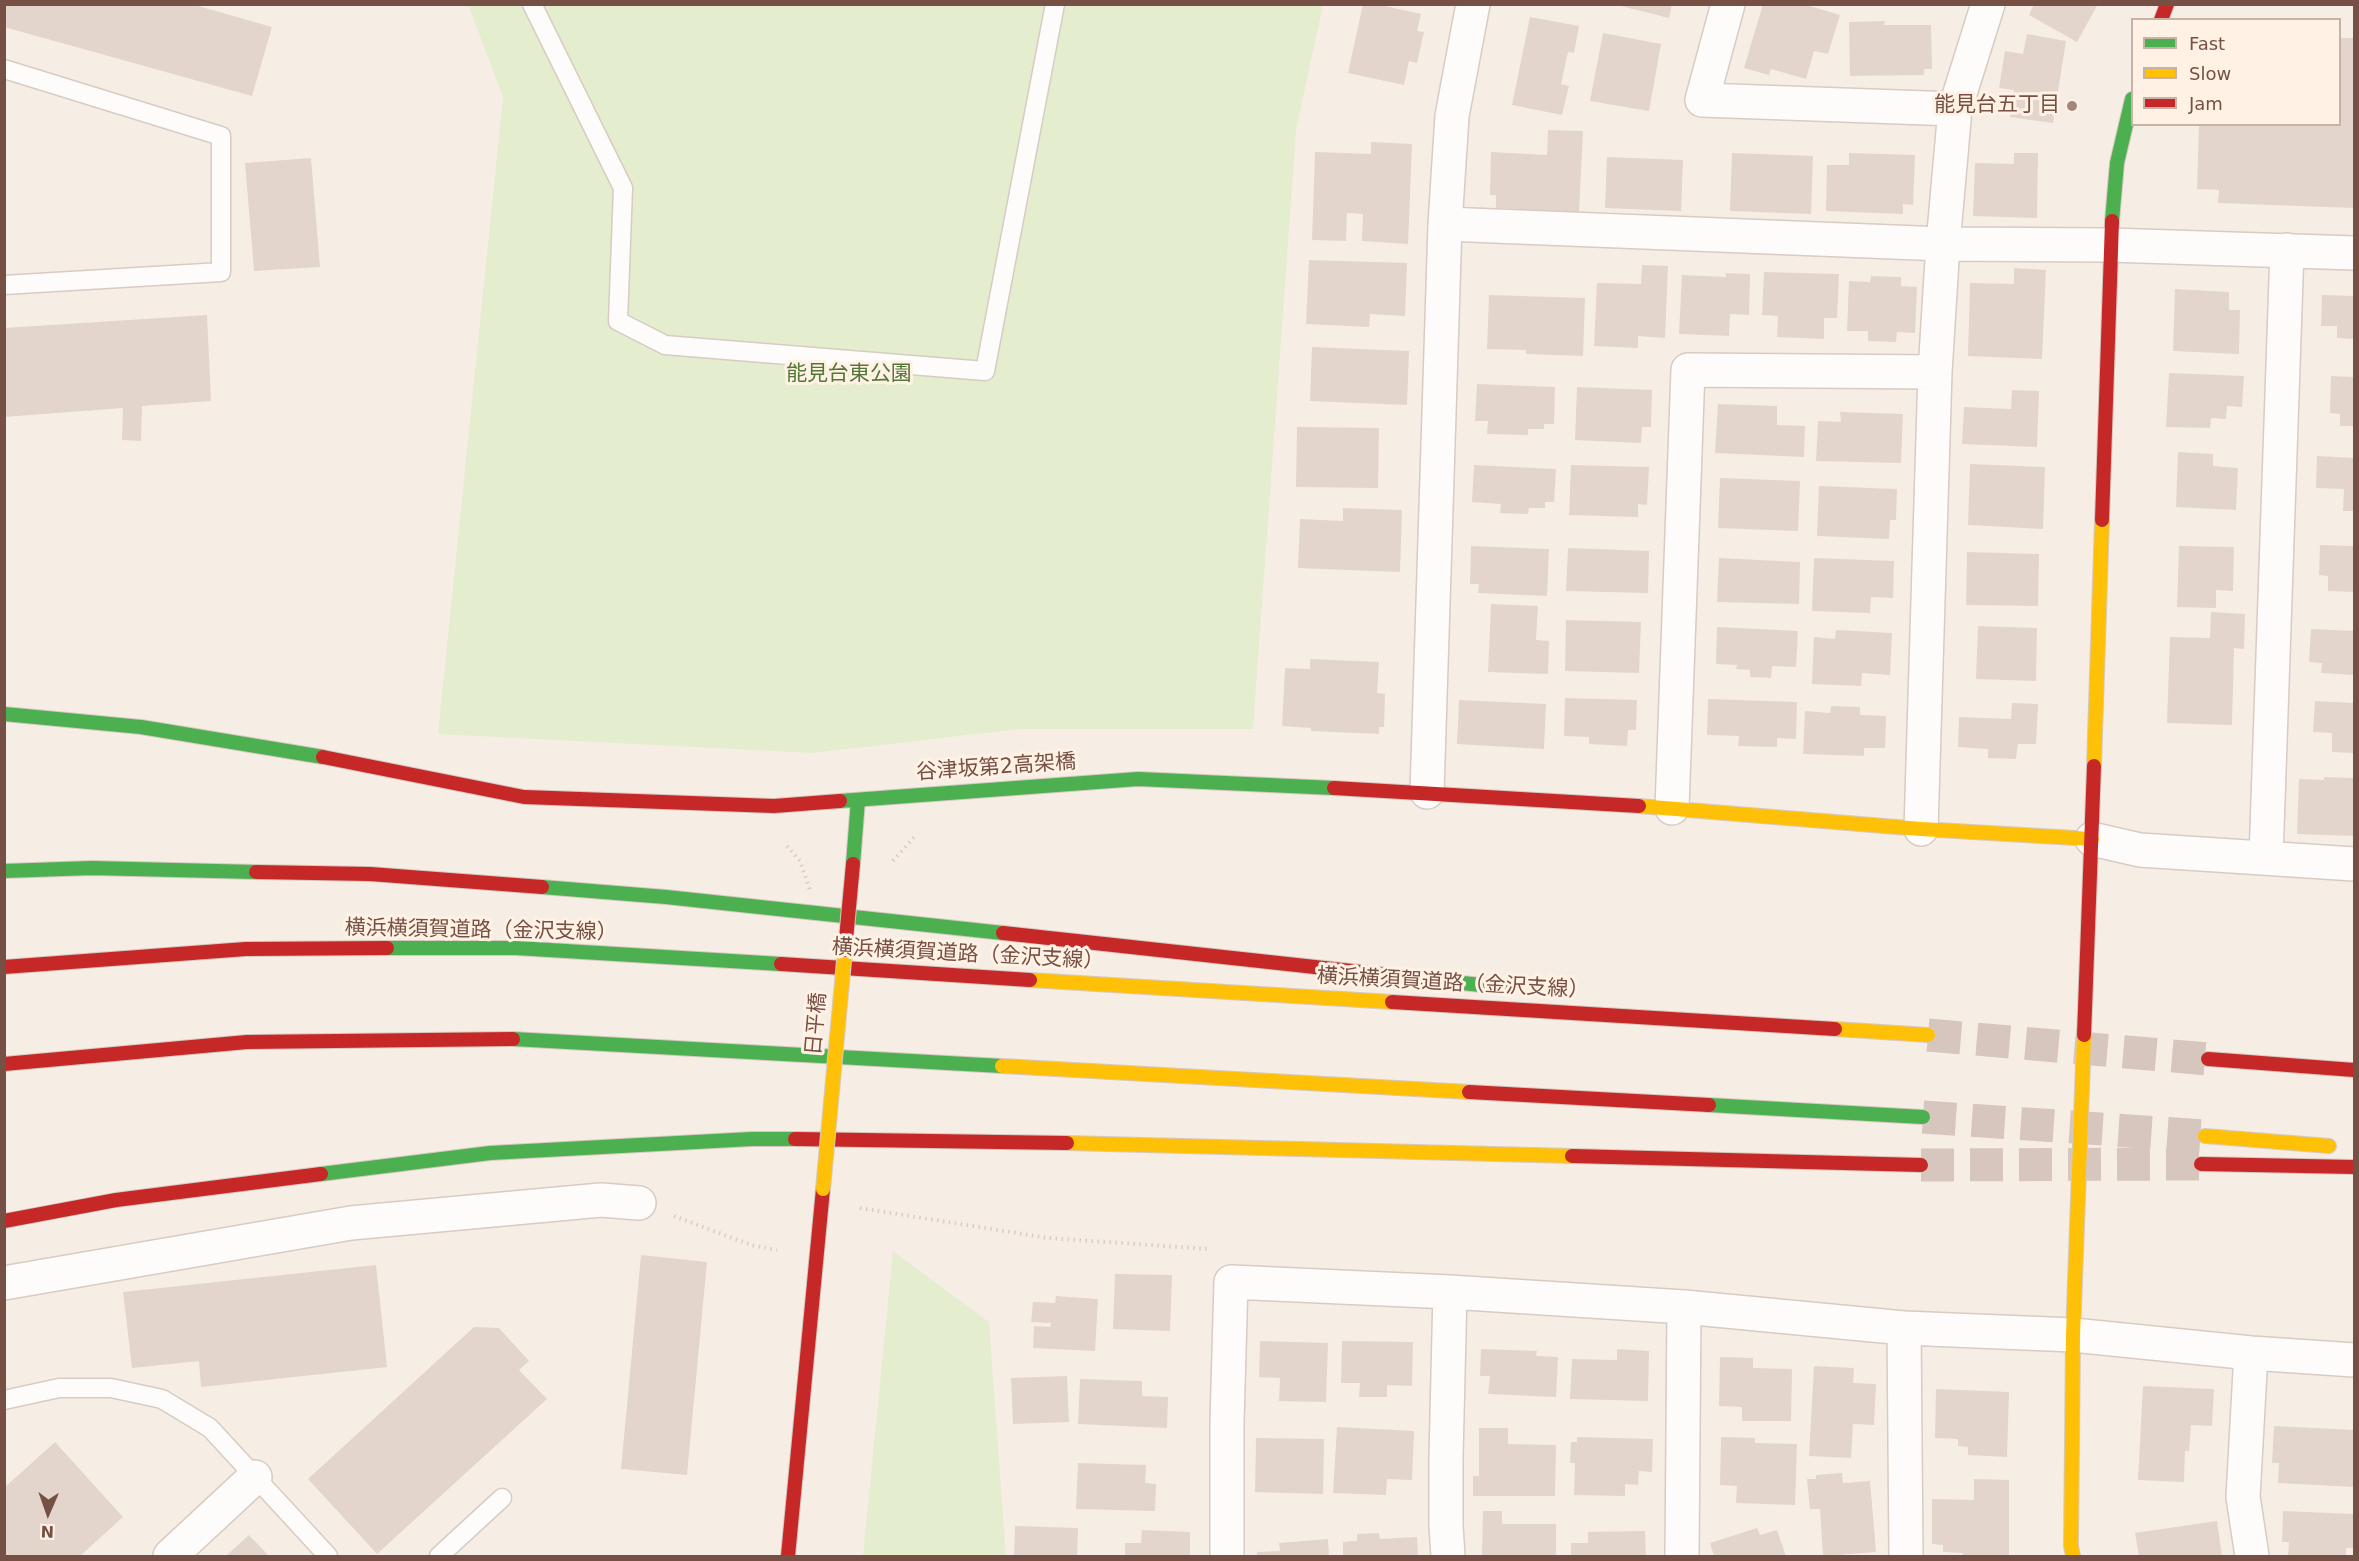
<!DOCTYPE html>
<html>
<head>
<meta charset="utf-8">
<style>
  body { margin:0 }
  #map { position:relative; width:2359px; height:1561px; overflow:hidden; background:#f6eee5; font-family:"DejaVu Sans",sans-serif }
  canvas { display:block }
  .frame { position:absolute; inset:0; border:6px solid #765044; pointer-events:none }
  .legend { position:absolute; left:2131px; top:18px; width:210px; height:108px; box-sizing:border-box; background:#fff2e5; border:2px solid #c8b1a5; margin:0; padding:8px 10px; list-style:none; font-size:18px; color:#765044 }
  .legend li { display:flex; align-items:center; gap:12px; height:30px }
  .legend b { width:30px; border:2px solid #c8b1a5 }
  .north { position:absolute; left:18px; top:1483px; width:60px; height:60px; -webkit-text-stroke:4px #fff2e5; paint-order:stroke; rotate:182deg; font-size:16px; font-weight:700; line-height:24px; text-align:center; color:#765044 }
  .north::after { content:''; display:block; margin:auto; width:21px; height:27px; background:#765044; clip-path:polygon(50% 0,100% 100%,50% 72%,0 100%) }
</style>
</head>
<body>
<div id="map">
<canvas width="2359" height="1561"></canvas>
<div class="frame"></div>
<ul class="legend">
<li><b style="height:8px;background:#4caf50"></b>Fast</li>
<li><b style="height:8px;background:#ffc107"></b>Slow</li>
<li><b style="height:8px;background:#c62828"></b>Jam</li>
</ul>
<div class="north">N</div>
</div>
<script>
const g = document.querySelector('canvas').getContext('2d');
g.lineJoin = 'round';
function fillPath(path, color) { g.fillStyle = color; g.fill(path, 'evenodd'); }
const toPath = rows => new Path2D(rows.map(r => 'M' + r).join(''));
function trace(path, color, width, dash) { g.strokeStyle = color; g.lineWidth = width; g.lineCap = dash ? 'butt' : 'round'; g.setLineDash(dash || []); g.stroke(path); }
function write(font, color, halo, rows, align = 'center') {
  g.font = font + ' "DejaVu Sans","Noto Sans JP",sans-serif'; g.lineWidth = 6; g.setLineDash([]); g.textBaseline = 'middle'; g.strokeStyle = halo; g.fillStyle = color; for (const [text, x, y, turn = 0] of rows) {
    g.save(); g.translate(x, y); g.rotate((+turn || 0) * Math.PI / 180); g.textAlign = isNaN(turn) ? turn : align; if (halo) g.strokeText(text, 0, 0); g.fillText(text, 0, 0); g.restore();
  }
}
const green = toPath([
  [468,5,1323,5,1296,130,1253,729,1019,729,813,753,438,734,503,97],
  [893,1251,989,1322,1006,1556,863,1556]
]);
const building = toPath([
  [4,4,191,4,272,27,252,96,4,27],
  [1363,4,1376,4,1421,14,1417,31,1424,32,1417,63,1409,61,1404,85,1348,73],
  [1613,4,1672,4,1669,18],
  [1763,4,1803,4,1840,15,1828,54,1814,51,1806,79,1771,69,1769,75,1744,68],
  [2034,4,2098,4,2077,42,2029,15],
  [1530,17,1579,26,1574,53,1568,52,1561,84,1569,86,1562,115,1512,105],
  [1885,21,1884,25,1931,25,1932,69,1924,69,1924,75,1850,76,1849,22],
  [1603,33,1661,44,1649,111,1590,101],
  [2027,34,2066,41,2053,123,2010,117,2014,90,1999,88,2005,51,2023,54],
  [2340,38,2354,38,2354,208,2218,203,2219,190,2197,189,2199,124,2340,124],
  [1548,130,1583,131,1579,212,1496,208,1496,195,1490,195,1491,152,1547,155],
  [1371,142,1412,144,1408,244,1362,241,1363,214,1347,213,1346,241,1312,240,1315,152,1371,154],
  [1732,153,1813,156,1811,214,1730,211],
  [1849,153,1915,155,1913,205,1903,204,1903,214,1826,211,1827,165,1849,165],
  [2014,153,2038,153,2037,218,1973,216,1975,163,2014,164],
  [1607,157,1683,160,1681,211,1605,208],
  [311,158,320,267,254,271,245,163],
  [1309,260,1407,263,1405,316,1370,314,1369,327,1306,324],
  [1642,265,1668,266,1665,338,1638,336,1638,348,1594,346,1597,283,1641,284],
  [2014,268,2046,270,2042,359,1968,356,1970,283,2014,284],
  [1764,272,1839,274,1837,318,1824,318,1824,339,1777,337,1778,316,1762,315],
  [1726,273,1750,274,1749,315,1730,314,1729,336,1679,334,1682,275,1726,277],
  [1871,276,1901,277,1901,286,1917,287,1915,333,1897,332,1896,342,1868,341,1868,331,1847,331,1849,281,1870,282],
  [2175,289,2229,292,2229,310,2240,310,2239,354,2173,351],
  [1489,295,1585,298,1583,356,1526,354,1526,350,1487,349],
  [2322,295,2354,296,2354,339,2337,338,2337,326,2321,326],
  [207,315,211,401,142,406,141,441,122,440,123,408,4,417,4,328],
  [1312,347,1409,351,1407,405,1310,401],
  [2169,373,2244,376,2242,407,2227,406,2226,419,2211,418,2210,428,2166,427],
  [2331,376,2354,377,2354,426,2340,426,2340,414,2330,413],
  [1477,384,1555,387,1554,424,1544,424,1544,429,1528,429,1528,435,1487,434,1488,421,1475,421],
  [1577,387,1652,390,1651,427,1642,427,1641,443,1575,440],
  [2012,390,2039,391,2037,447,1962,444,1964,407,2011,409],
  [1718,404,1777,406,1777,425,1805,426,1804,457,1715,453],
  [1840,412,1903,414,1901,463,1816,461,1818,421,1841,422],
  [1297,427,1379,428,1378,488,1296,487],
  [2178,452,2213,454,2213,466,2238,468,2236,510,2176,507],
  [2317,456,2354,458,2354,511,2343,511,2344,489,2316,488],
  [1970,464,2045,467,2043,529,1968,525],
  [1474,465,1556,469,1554,502,1545,502,1545,508,1529,508,1528,514,1500,513,1501,504,1472,502],
  [1571,465,1649,467,1647,505,1638,504,1638,517,1569,515],
  [1720,478,1800,481,1798,531,1718,528],
  [1819,486,1897,489,1896,520,1890,520,1889,539,1817,536],
  [1343,508,1402,510,1400,572,1298,568,1300,519,1343,521],
  [2320,545,2354,546,2354,592,2328,591,2328,576,2319,575],
  [1471,546,1549,549,1547,596,1478,593,1479,584,1470,584],
  [2179,546,2234,547,2233,591,2216,590,2216,608,2177,607],
  [1568,548,1649,551,1648,593,1566,591],
  [1967,552,2039,554,2038,606,1966,605],
  [1719,558,1800,562,1799,604,1717,602],
  [1814,558,1894,561,1893,598,1871,597,1870,613,1812,611],
  [1491,604,1538,606,1536,640,1549,641,1548,674,1488,672],
  [2211,612,2245,614,2244,649,2234,648,2232,725,2167,723,2170,637,2210,638],
  [1566,620,1641,622,1639,673,1565,671],
  [1978,626,2037,628,2036,681,1976,679],
  [1717,627,1798,631,1796,667,1772,666,1771,678,1750,677,1750,670,1736,669,1737,665,1716,664],
  [2311,629,2354,631,2354,675,2321,673,2322,663,2309,662],
  [1836,630,1892,633,1890,675,1862,673,1861,686,1812,684,1814,637,1835,639],
  [1310,659,1379,662,1377,693,1385,694,1384,727,1379,727,1379,734,1311,731,1311,728,1282,726,1285,668,1310,669],
  [1565,698,1637,700,1636,730,1628,730,1627,746,1589,744,1589,737,1564,736],
  [1708,699,1797,702,1796,739,1777,738,1777,747,1738,746,1739,736,1707,735],
  [1459,700,1546,704,1544,749,1457,744],
  [2315,701,2354,703,2354,753,2332,752,2332,733,2313,732],
  [2012,703,2038,704,2036,744,2018,744,2016,759,1988,758,1988,749,1958,747,1959,717,2011,719],
  [1831,706,1860,707,1860,715,1886,716,1885,748,1864,748,1864,756,1803,754,1805,711,1830,713],
  [2324,777,2354,778,2354,836,2297,834,2299,779,2324,780],
  [641,1255,707,1262,687,1475,621,1469],
  [376,1265,387,1367,201,1387,199,1361,132,1368,123,1292],
  [1115,1274,1172,1275,1170,1331,1113,1329],
  [1056,1296,1098,1299,1095,1351,1033,1348,1034,1326,1050,1327,1051,1323,1031,1322,1033,1302,1055,1303],
  [474,1327,499,1328,529,1361,519,1370,547,1399,377,1554,308,1479],
  [1260,1341,1328,1343,1326,1402,1279,1401,1280,1378,1259,1377],
  [1342,1341,1413,1342,1412,1386,1387,1385,1387,1397,1359,1397,1360,1383,1341,1383],
  [1481,1349,1537,1351,1536,1356,1558,1357,1556,1397,1488,1394,1490,1376,1480,1376],
  [1617,1349,1649,1351,1648,1401,1570,1399,1572,1359,1617,1360],
  [1720,1357,1753,1358,1753,1368,1792,1369,1791,1421,1742,1421,1742,1407,1719,1406],
  [1814,1366,1854,1368,1853,1383,1876,1384,1874,1425,1853,1424,1851,1458,1809,1456],
  [1067,1376,1069,1422,1013,1424,1011,1378],
  [1080,1379,1142,1381,1142,1396,1168,1397,1167,1428,1078,1424],
  [2143,1386,2214,1389,2212,1426,2191,1425,2189,1451,2185,1451,2184,1482,2138,1480],
  [1936,1389,2009,1392,2007,1457,1968,1455,1968,1447,1958,1446,1958,1439,1935,1438],
  [2274,1426,2354,1430,2354,1487,2278,1483,2279,1463,2272,1463],
  [1337,1427,1414,1431,1412,1480,1387,1479,1386,1495,1333,1493],
  [1479,1428,1508,1428,1508,1444,1556,1445,1555,1496,1473,1496,1473,1476,1479,1476],
  [1577,1437,1653,1439,1652,1472,1639,1471,1638,1485,1625,1484,1625,1496,1574,1495,1575,1463,1570,1463,1571,1442,1577,1442],
  [1721,1437,1755,1438,1755,1443,1797,1444,1795,1505,1736,1503,1737,1486,1720,1485],
  [1256,1438,1324,1439,1323,1494,1255,1492],
  [55,1442,123,1517,80,1556,4,1556,4,1488],
  [1078,1463,1146,1465,1145,1483,1156,1484,1155,1511,1076,1509],
  [1842,1473,1843,1483,1870,1481,1876,1552,1823,1556,1820,1509,1810,1509,1807,1479,1816,1479,1816,1475],
  [1974,1479,2009,1480,2009,1556,1963,1556,1963,1553,1943,1552,1943,1545,1932,1544,1932,1499,1974,1500],
  [1483,1511,1502,1511,1502,1524,1556,1524,1556,1556,1482,1556],
  [2283,1511,2354,1514,2354,1548,2346,1548,2346,1556,2288,1556,2289,1542,2282,1542],
  [2217,1521,2222,1556,2139,1556,2135,1533],
  [1015,1526,1078,1528,1077,1556,1014,1556],
  [1757,1528,1760,1535,1777,1530,1786,1556,1714,1556,1710,1543],
  [1142,1530,1190,1532,1190,1556,1125,1556,1125,1543,1141,1543],
  [1645,1531,1646,1556,1571,1556,1571,1543,1588,1543,1588,1532],
  [1379,1533,1380,1539,1417,1537,1418,1556,1343,1556,1343,1542,1357,1541,1357,1534],
  [249,1535,269,1556,226,1556],
  [1328,1539,1329,1556,1257,1556,1257,1552,1280,1551,1279,1543]
]);
const highwayTunnel = toPath([
  [1928,1035,2208,1059],
  [1923,1117,2205,1136],
  [1921,1165,2201,1164]
]);
const path = toPath([
  [893,861,916,835],
  [860,1208,1048,1238,1209,1249],
  [674,1216,751,1245,777,1250]
]);
const lane = toPath([
  [532,4,623,188,618,321,665,345,985,371,1055,4],
  [4,69,221,136,221,272,4,285],
  [4,1400,59,1388,111,1388,162,1399,210,1428,328,1556],
  [439,1556,502,1498]
]);
const street = toPath([
  [1728,4,1702,100,1955,109,1988,4],
  [1445,224,1943,244,2110,245,2354,253],
  [1935,372,1943,244,1955,109],
  [1427,792,1445,224,1452,116,1473,4],
  [1672,808,1688,370,1935,372,1921,829],
  [2092,839,2140,850,2354,864],
  [2266,858,2287,250],
  [4,1283,351,1223,601,1200,639,1203],
  [1904,1328,1906,1556],
  [2251,1353,2243,1497,2252,1556],
  [170,1556,255,1477],
  [1227,1556,1227,1422,1231,1282,1450,1292,1684,1307,1904,1328,2073,1335,2251,1353,2354,1360],
  [1448,1556,1446,1526,1446,1457,1450,1292],
  [1682,1556,1684,1307]
]);
const fast = toPath([
  [2112,221,2117,163,2132,99],
  [4,714,141,727,323,757],
  [840,801,1138,779,1334,788],
  [853,864,858,800],
  [4,871,92,868,256,872],
  [542,887,666,897,1003,933],
  [387,948,516,948,781,964],
  [1434,980,1509,988],
  [513,1039,1002,1066],
  [1709,1105,1923,1117],
  [321,1174,490,1153,752,1139,795,1139]
]);
const slow = toPath([
  [2094,766,2102,520],
  [1639,806,1921,829,2092,839],
  [1030,980,1392,1002],
  [1835,1029,1928,1035],
  [1002,1066,1469,1092],
  [2205,1136,2329,1146],
  [1067,1143,1572,1156],
  [2073,1556,2071,1546,2073,1335,2084,1035]
]);
const jam = toPath([
  [2161,20,2167,4],
  [2102,520,2112,221],
  [323,757,524,797,774,806,840,801],
  [1334,788,1639,806],
  [256,872,370,874,542,887],
  [1003,933,1434,980],
  [781,964,1030,980],
  [4,967,246,949,387,948],
  [1392,1002,1835,1029],
  [2084,1035,2094,766],
  [2208,1059,2354,1070],
  [4,1064,247,1042,513,1039],
  [1469,1092,1709,1105],
  [795,1139,1067,1143],
  [1572,1156,1921,1165],
  [2201,1164,2354,1167],
  [4,1221,116,1200,321,1174],
  [788,1556,823,1189]
]);
const pathBridge = toPath([
  [787,846,800,861,810,890]
]);
const slowBridge = toPath([
  [823,1189,845,950]
]);
const jamBridge = toPath([
  [845,950,853,864]
]);
const markers = [
  [2072,106,6,"#a3877c"]
];
const poiNames = [
  ["能見台五丁目",2060,106]
];
const parkNames = [
  ["能見台東公園",849,375]
];
const streetNames = [
  ["谷津坂第2高架橋",996,768,-4],
  ["横浜横須賀道路（金沢支線）",481,931,1],
  ["横浜横須賀道路（金沢支線）",968,955,3],
  ["横浜横須賀道路（金沢支線）",1453,984,3],
  ["日平橋",817,1024,-85]
];
fillPath(green, '#e4edce');
fillPath(building, '#e3d5cc');
trace(highwayTunnel, '#d6c6bd', 33, [33, 16]);
trace(lane, '#d8cbc3', 21);
trace(street, '#d8cbc3', 36);
trace(fast, '#d7c9c1', 16);
trace(slow, '#d7c9c1', 16);
trace(jam, '#d7c9c1', 16);
trace(path, '#d8ccc7', 4, [1.5, 4.5]);
trace(lane, '#fefcfb', 18);
trace(street, '#fefcfb', 33);
trace(fast, '#4caf50', 14);
trace(slow, '#ffc107', 14);
trace(jam, '#c62828', 14);
trace(slowBridge, '#d7c9c1', 16, []);
trace(jamBridge, '#d7c9c1', 16, []);
trace(pathBridge, '#d8ccc7', 4, [1.5, 4.5]);
trace(slowBridge, '#ffc107', 14);
trace(jamBridge, '#c62828', 14);
for (const [x, y, r, color] of markers) { const dot = new Path2D(); dot.arc(x, y, r, 0, 2 * Math.PI); g.fillStyle = color; g.fill(dot); trace(dot, '#fff2e5', 2); }
write('21px', '#765044', '#fff2e5', poiNames, 'right');
write('21px', '#527738', '#fff2e5', parkNames);
write('21px', '#765044', '#fff2e5', streetNames);
</script>
</body>
</html>
